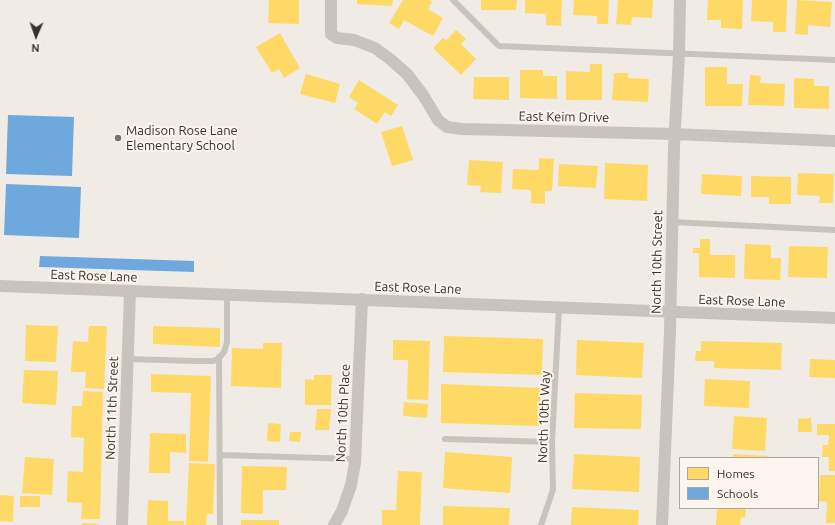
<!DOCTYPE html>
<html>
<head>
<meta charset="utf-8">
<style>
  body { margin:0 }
  #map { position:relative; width:835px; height:525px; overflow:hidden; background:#f0ebe5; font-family:Ubuntu,sans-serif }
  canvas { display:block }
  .legend { position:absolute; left:679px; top:457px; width:140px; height:52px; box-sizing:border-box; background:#fbf5ee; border:1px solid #aea6a0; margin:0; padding:5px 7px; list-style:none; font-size:12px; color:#3b302b }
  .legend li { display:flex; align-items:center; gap:8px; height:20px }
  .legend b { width:20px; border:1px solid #aea6a0 }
  .north { position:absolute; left:16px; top:16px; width:40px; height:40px; -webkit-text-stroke:3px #fbf5ee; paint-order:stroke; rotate:182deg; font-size:11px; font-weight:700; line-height:16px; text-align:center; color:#3b302b }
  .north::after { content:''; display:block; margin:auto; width:14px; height:18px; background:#3b302b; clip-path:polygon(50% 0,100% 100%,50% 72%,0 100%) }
</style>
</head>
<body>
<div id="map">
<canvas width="835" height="525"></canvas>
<ul class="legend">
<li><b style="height:11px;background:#ffd966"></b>Homes</li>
<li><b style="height:11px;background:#6fa8dc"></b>Schools</li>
</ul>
<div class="north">N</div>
</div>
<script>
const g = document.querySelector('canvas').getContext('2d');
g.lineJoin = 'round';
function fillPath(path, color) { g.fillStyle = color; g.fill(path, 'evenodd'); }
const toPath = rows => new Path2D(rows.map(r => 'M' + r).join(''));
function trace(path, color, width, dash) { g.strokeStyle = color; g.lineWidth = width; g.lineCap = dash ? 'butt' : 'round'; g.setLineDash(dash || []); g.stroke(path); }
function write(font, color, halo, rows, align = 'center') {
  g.font = font + ' Ubuntu,sans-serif'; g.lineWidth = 4; g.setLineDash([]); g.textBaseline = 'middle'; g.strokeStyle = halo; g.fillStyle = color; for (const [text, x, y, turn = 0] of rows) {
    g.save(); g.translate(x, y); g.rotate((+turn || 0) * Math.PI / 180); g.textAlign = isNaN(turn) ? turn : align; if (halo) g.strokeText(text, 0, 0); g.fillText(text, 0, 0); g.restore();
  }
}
const homes = toPath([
  [269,0,299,0,299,24,268,23],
  [357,0,393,0,392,6,357,4],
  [403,0,429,0,432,2,428,9,443,18,433,36,404,20,399,29,389,23],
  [481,0,517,0,516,10,481,10],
  [525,0,562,0,561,26,546,25,546,14,525,13],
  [574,0,609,0,608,24,597,24,597,16,573,15],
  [618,0,653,0,652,18,632,17,631,25,616,24],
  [708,0,743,0,742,29,721,28,721,20,707,20],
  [752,0,787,0,786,32,773,32,773,22,751,21],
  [797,0,832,2,830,27,808,25,808,35,795,34],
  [456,30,466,39,461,44,476,59,461,75,433,48,443,38,446,40],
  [280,33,300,68,284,78,279,69,272,73,256,47],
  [590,64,602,64,602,100,566,100,566,71,590,72],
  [705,67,727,67,727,84,743,84,742,106,705,106],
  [520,70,543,70,543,76,557,76,557,99,520,98],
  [614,73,628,73,628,78,649,79,648,102,612,100],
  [306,74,340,84,335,103,300,94],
  [750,75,761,76,760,83,785,84,784,106,748,105],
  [474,77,509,77,509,100,473,99],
  [794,78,814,79,814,86,829,86,829,109,794,108],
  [359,80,398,105,391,116,385,112,377,124,354,109,358,103,349,97],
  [402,126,413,160,392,166,381,132],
  [539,158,554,159,552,191,545,191,545,204,531,203,531,190,512,189,513,169,539,170],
  [469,160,503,162,501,193,480,192,481,186,467,185],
  [605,163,648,165,647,201,604,199],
  [559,164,598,166,596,188,558,186],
  [798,173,834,174,833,203,819,203,820,196,797,195],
  [702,174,742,176,741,196,701,194],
  [751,176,791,177,791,204,769,204,769,197,751,197],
  [700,239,710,239,710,255,735,255,735,278,699,277,699,253,693,253,693,248,700,248],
  [745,244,771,245,771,258,781,258,780,280,744,279],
  [789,246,828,247,827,278,788,277],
  [26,325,58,326,56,362,25,361],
  [89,326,107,326,104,389,85,388,86,372,71,372,73,341,88,342],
  [153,326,220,328,220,347,153,344],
  [444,336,543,339,542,375,443,372],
  [393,340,430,341,428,400,407,399,408,360,393,360],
  [577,340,644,343,642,378,576,375],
  [701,341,782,343,781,370,714,368,714,361,695,361,696,351,701,351],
  [263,343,282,343,281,388,231,386,232,348,263,349],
  [810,359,835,360,835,378,809,377],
  [24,370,58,371,56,405,22,403],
  [151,374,211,376,208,462,189,461,191,393,151,392],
  [314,375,332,375,331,405,305,405,305,379,314,380],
  [705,379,750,381,749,408,704,406],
  [441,384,541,388,540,426,441,423],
  [83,391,103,392,100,519,81,519,82,503,67,502,68,471,83,472,84,438,71,437,72,406,82,406],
  [575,393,642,395,641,429,574,428],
  [404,402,428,404,427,418,403,416],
  [317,409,331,409,329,430,315,430],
  [734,416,767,418,765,451,732,449],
  [811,418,812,432,798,432,798,419],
  [268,423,281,424,280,442,267,441],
  [817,424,835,424,835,471,829,471,829,457,822,457,823,445,828,445,829,435,817,435],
  [290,432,301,432,300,442,289,441],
  [150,433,186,434,186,453,170,452,170,473,149,473],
  [445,452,512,457,510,493,443,488],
  [574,454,640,457,639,492,572,489],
  [733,454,768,456,768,458,733,458],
  [25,457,54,459,52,495,22,493],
  [189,463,215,464,213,514,207,514,206,525,186,525],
  [242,466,287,467,286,490,263,490,263,514,241,513],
  [398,471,422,472,420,525,382,525,382,510,396,510],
  [820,475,835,475,835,523,826,523,827,502,819,501],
  [0,495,14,496,13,522,0,521],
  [20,496,40,496,40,507,20,507],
  [148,500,168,501,168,521,184,521,184,525,147,525],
  [443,506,510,508,509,525,443,525],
  [572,507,639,510,638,525,571,525],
  [717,508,746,508,745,518,741,517,740,525,716,525],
  [241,520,279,520,279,525,241,525],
  [82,523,99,524,99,525,82,525]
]);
const schools = toPath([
  [8,115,74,117,72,176,6,174],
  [6,184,81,187,79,238,4,235],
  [40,256,194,261,194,272,39,267]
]);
const service = toPath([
  [453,0,499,46,835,60],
  [672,222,835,230],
  [219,357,220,525],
  [128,359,195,361,213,361,218,359,224,352,227,342,227,295],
  [445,439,552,442],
  [220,455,355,459],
  [541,525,553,490,552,442,559,308]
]);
const minor = toPath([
  [331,0,331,34,337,38,354,40,375,48,390,59,407,74,423,95,438,120,447,127,462,129,674,134,835,141],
  [0,286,835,318],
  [122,525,130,291],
  [334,525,342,511,351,485,355,463,362,299],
  [662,525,670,331,674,147,679,54,680,0]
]);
const markers = [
  [118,138,4,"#7a716c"]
];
const streetNames = [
  ["East Keim Drive",564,117,1],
  ["North 10th Street",657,262,-89],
  ["East Rose Lane",94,276,2],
  ["East Rose Lane",418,288,2],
  ["East Rose Lane",742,301,2],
  ["North 11th Street",112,408,-88],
  ["North 10th Place",343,413,-87],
  ["North 10th Way",544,417,-88]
];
const poiNames = [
  ["Madison Rose Lane",126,131],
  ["Elementary School",126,146]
];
fillPath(homes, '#ffd966');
fillPath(schools, '#6fa8dc');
trace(service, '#c9c3be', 6);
trace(minor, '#c9c3be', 12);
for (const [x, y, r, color] of markers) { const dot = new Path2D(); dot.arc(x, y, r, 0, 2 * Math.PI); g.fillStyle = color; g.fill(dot); trace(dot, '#fbf5ee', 1.5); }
write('13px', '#3b302b', '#fbf5ee', streetNames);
write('13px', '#3b302b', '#fbf5ee', poiNames, 'left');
</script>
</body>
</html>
